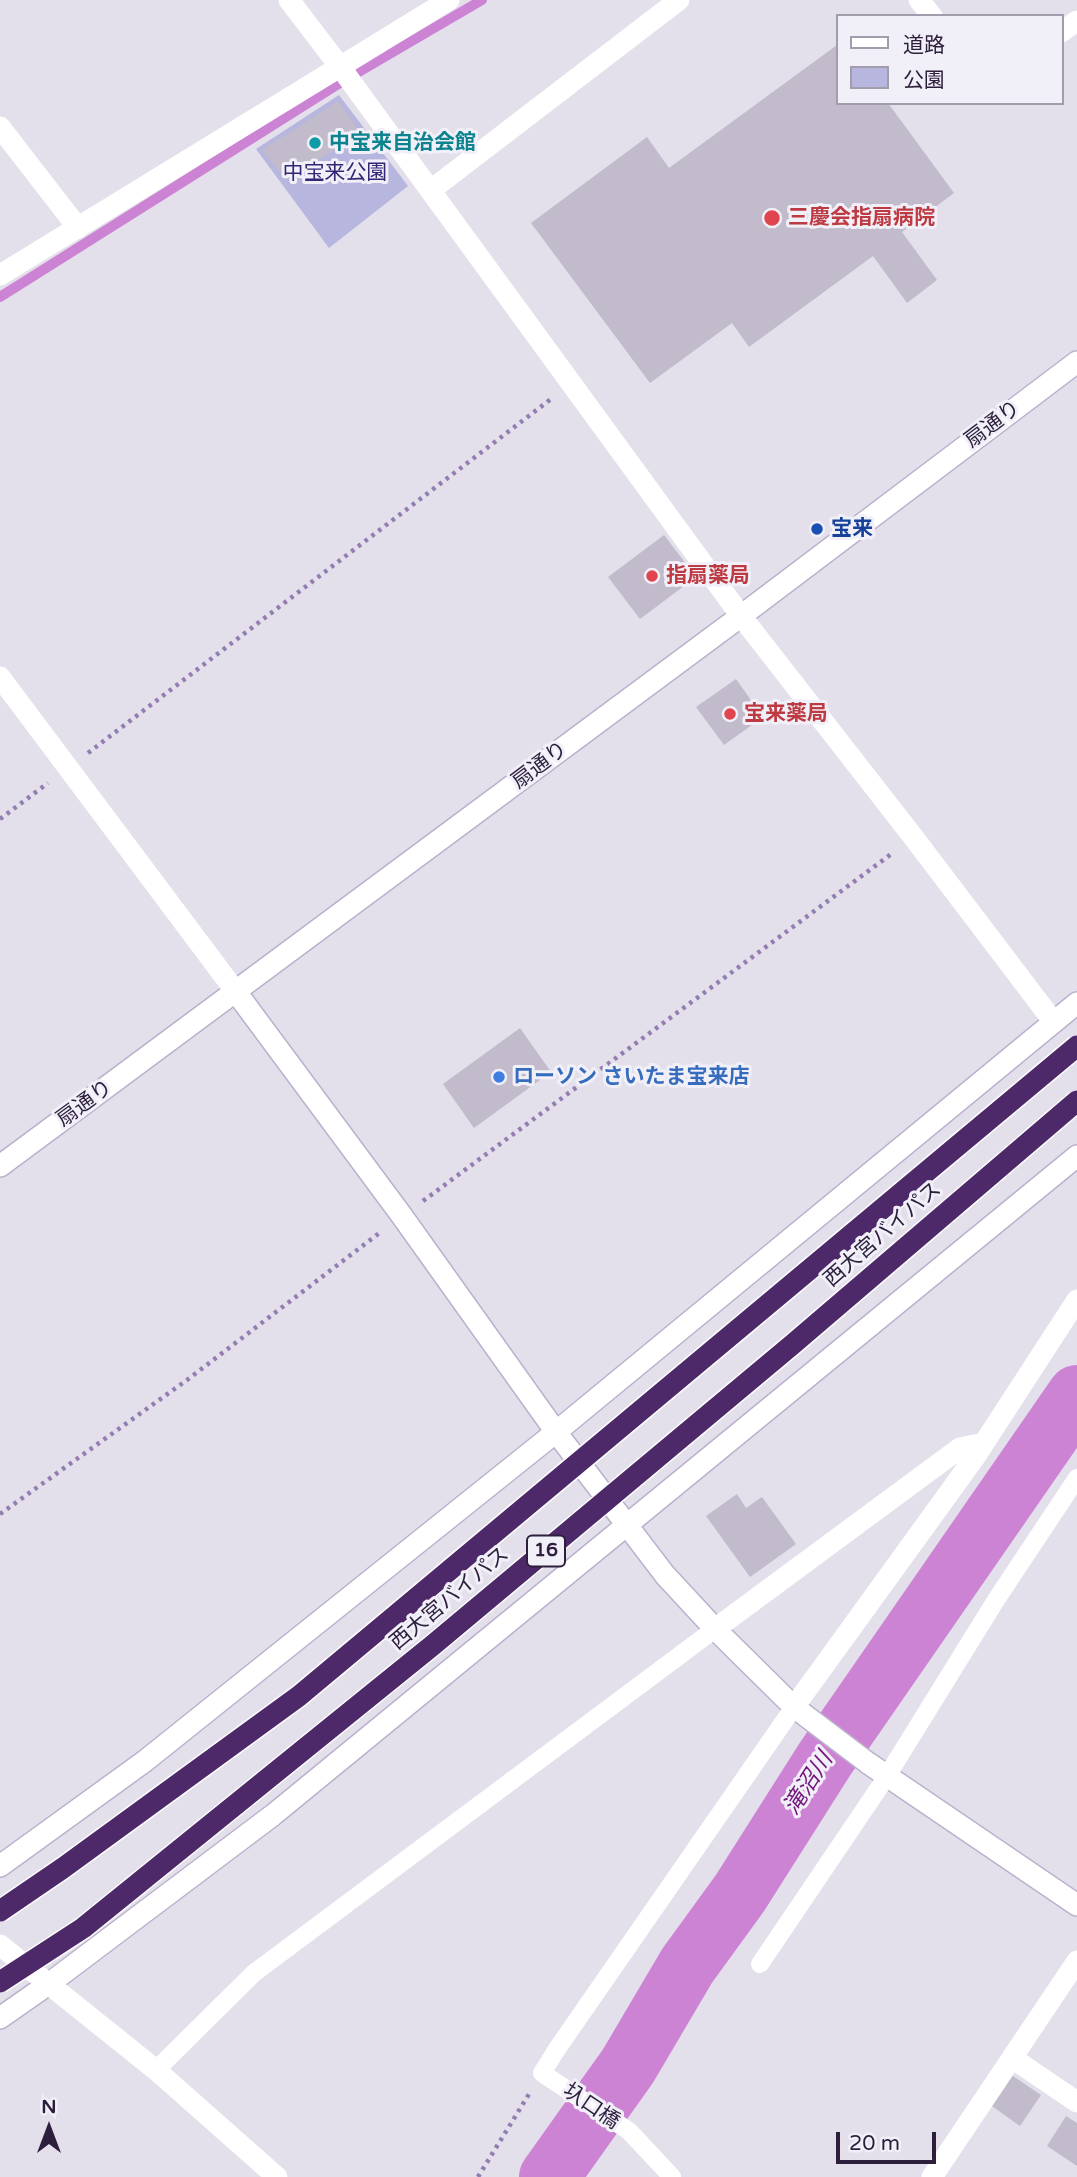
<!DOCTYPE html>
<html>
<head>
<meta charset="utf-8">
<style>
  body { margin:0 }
  #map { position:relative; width:1077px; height:2177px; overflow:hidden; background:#e3dfeb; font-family:"Varela Round","Noto Sans JP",sans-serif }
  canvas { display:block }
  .legend { position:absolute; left:836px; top:14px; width:228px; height:91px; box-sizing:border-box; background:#f1eff8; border:2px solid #a39cad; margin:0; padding:9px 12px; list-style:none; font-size:21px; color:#2d1f3c }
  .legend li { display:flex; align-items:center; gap:14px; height:35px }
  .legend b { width:35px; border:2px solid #a39cad }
  .north { position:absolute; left:14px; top:2093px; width:70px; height:70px; -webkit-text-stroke:5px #f1eff8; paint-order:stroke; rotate:0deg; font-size:19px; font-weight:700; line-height:28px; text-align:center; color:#2d1f3c }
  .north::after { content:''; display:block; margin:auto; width:24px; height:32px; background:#2d1f3c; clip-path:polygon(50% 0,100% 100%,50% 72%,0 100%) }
  .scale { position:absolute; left:836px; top:2132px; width:100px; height:32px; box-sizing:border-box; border:4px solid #2d1f3c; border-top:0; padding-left:9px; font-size:21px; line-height:24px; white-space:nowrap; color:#2d1f3c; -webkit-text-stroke:5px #f1eff8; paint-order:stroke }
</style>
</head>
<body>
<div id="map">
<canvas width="1077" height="2177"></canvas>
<ul class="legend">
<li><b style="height:9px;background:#fff"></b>道路</li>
<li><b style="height:19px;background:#b7b6de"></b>公園</li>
</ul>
<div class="north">N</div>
<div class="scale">20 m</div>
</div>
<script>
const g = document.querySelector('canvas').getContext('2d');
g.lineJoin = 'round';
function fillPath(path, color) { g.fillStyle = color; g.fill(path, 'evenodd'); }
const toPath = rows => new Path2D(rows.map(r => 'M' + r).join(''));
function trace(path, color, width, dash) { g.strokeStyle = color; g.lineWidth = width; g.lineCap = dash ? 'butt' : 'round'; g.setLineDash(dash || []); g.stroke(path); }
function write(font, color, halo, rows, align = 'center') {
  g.font = font + ' "Varela Round","Noto Sans JP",sans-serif'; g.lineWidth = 6; g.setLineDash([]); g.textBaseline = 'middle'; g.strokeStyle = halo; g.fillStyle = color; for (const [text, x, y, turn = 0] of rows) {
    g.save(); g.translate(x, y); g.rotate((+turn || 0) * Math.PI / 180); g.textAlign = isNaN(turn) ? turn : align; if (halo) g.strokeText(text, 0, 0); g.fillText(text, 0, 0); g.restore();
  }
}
const green = toPath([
  [339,95,408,186,329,248,256,149]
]);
const stream = toPath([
  [357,73,482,0],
  [0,297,343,81]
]);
const river = toPath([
  [549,2177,628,2066,687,1966,740,1893,825,1759,1077,1395]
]);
const building = toPath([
  [837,45,837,103,888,103,954,193,902,232,937,280,907,303,873,256,749,347,732,323,650,383,531,223,647,137,669,168],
  [338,101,365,139,341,152,338,148,286,180,262,150],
  [664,535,696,577,640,619,608,577],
  [736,679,763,717,724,745,696,707],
  [520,1028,551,1072,474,1128,443,1084],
  [737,1494,746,1508,762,1497,796,1544,750,1577,706,1516],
  [1010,2074,1041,2095,1020,2126,989,2104],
  [1066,2116,1077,2123,1077,2166,1047,2146]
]);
const path = toPath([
  [88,753,551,399],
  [0,819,48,783],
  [423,1201,894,852],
  [0,1514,187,1380,382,1231],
  [478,2177,529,2094]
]);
const lane = toPath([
  [760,1964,887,1776,996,1600,1077,1478],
  [156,2070,254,1973,715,1629],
  [672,2177,629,2131,542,2073,557,2049,794,1707]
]);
const street = toPath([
  [289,0,341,68,741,616,914,838,1053,1021],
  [919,0,932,16],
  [1061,32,1077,21],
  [0,127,78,228],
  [431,190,679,0],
  [0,275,449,0],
  [0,677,236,992],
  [715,1629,960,1448,984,1443],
  [794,1707,975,1457,1077,1300],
  [0,1945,156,2070,277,2177],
  [1012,2058,1077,2102],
  [932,2177,1077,1961]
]);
const secondary = toPath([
  [236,992,402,1216,556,1432,665,1575,715,1629,794,1707,868,1763,1077,1905],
  [0,1166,741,616,1077,362],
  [0,1866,145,1761,556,1432,1077,1003],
  [0,2018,50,1983,273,1815,1077,1156]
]);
const highwayBridge = toPath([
  [0,1911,63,1868,299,1696,1077,1046],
  [0,1982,83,1928,433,1645,793,1344,1077,1101]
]);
const markers = [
  [315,143,7,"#0f9aa8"],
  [772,218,9,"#e0444e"],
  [817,529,7,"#1a4fb4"],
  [652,576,7,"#e0444e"],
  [730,714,7,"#e0444e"],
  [499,1077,7,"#3f7fe0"]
];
const shields = [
  [546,1551,38]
];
const shieldNames = [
  ["16",546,1551]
];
const cultureNames = [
  ["中宝来自治会館",329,143]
];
const parkNames = [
  ["中宝来公園",335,173]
];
const healthNames = [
  ["三慶会指扇病院",788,218],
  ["指扇薬局",666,576],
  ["宝来薬局",744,714]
];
const streetNames = [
  ["扇通り",993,425,-37],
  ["扇通り",540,766,-37],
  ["扇通り",85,1104,-36],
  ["西大宮バイパス",883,1235,-41],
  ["西大宮バイパス",450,1599,-40],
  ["圦口橋",591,2107,34]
];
const transitNames = [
  ["宝来",831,529]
];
const shopNames = [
  ["ローソン さいたま宝来店",513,1077]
];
const waterNames = [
  ["滝沼川",809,1784,-57]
];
fillPath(green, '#b7b6de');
trace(stream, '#cd83d4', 10);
trace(river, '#cd83d4', 60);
fillPath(building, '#c1bbcc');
trace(secondary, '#bcb1cc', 24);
trace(path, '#947db1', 4.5, [3.5, 5]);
trace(lane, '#fff', 18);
trace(street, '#fff', 21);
trace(secondary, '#fff', 21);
trace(highwayBridge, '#fff', 24, []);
trace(highwayBridge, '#4d296a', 21);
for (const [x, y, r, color] of markers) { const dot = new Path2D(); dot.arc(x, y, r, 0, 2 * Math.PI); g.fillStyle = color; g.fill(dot); trace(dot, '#f1eff8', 2.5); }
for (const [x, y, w] of shields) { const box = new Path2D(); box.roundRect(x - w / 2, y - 15.5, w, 31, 5); g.fillStyle = '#f1eff8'; g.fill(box); trace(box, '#2d1f3c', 2); }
write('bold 19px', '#2d1f3c', null, shieldNames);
write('bold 21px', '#0d838f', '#f1eff8', cultureNames, 'left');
write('21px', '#322775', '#f1eff8', parkNames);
write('bold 21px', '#be3a42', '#f1eff8', healthNames, 'left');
write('21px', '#2d1f3c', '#f1eff8', streetNames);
write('bold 21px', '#164399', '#f1eff8', transitNames, 'left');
write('bold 21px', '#366cbe', '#f1eff8', shopNames, 'left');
write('italic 23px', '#73167b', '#f1eff8', waterNames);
</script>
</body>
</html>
